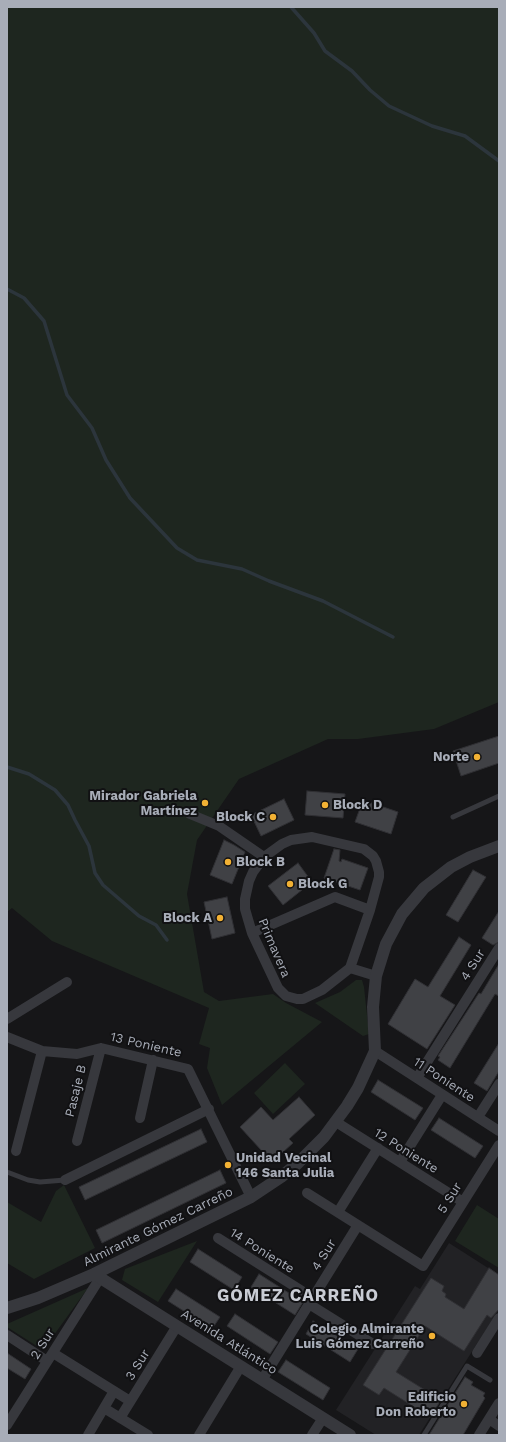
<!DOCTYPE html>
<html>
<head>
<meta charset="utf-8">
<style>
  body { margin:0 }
  #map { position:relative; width:506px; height:1442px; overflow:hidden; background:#161618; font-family:"Work Sans",sans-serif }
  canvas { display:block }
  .frame { position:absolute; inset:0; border:8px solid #a8adb8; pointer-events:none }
</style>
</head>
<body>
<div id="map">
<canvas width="506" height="1442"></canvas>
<div class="frame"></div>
</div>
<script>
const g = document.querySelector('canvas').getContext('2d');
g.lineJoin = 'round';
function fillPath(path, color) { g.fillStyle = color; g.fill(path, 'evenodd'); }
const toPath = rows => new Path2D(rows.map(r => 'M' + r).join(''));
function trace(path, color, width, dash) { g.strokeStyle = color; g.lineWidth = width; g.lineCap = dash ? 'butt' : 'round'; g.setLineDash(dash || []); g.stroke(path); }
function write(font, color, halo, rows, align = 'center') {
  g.font = font + ' "Work Sans",sans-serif'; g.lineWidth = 4; g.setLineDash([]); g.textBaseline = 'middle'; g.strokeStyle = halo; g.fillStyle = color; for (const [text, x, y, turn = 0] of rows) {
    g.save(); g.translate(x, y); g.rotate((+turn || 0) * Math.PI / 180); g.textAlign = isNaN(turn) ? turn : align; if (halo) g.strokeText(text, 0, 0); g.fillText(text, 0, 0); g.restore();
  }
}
const built = toPath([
  [449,1243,499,1275,499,1309,419,1435,376,1435,336,1410,415,1286,420,1289]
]);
const green = toPath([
  [7,7,499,7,499,702,434,729,358,739,328,739,239,779,197,840,187,894,204,992,219,1001,273,994,286,1003,322,1022,222,1105,207,1068,210,1048,199,1044,209,1008,52,941,12,908,7,912],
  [356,980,362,980,364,987,369,1034,363,1036,315,1003,340,992],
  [285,1063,305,1084,273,1114,254,1093],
  [64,1185,95,1248,34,1279,7,1263,7,1202,41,1222,56,1191],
  [477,1205,499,1219,499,1268,455,1241],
  [197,1241,158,1302,122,1280,125,1269],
  [88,1288,43,1350,7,1327,7,1324]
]);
const stream = toPath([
  [291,7,314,33,325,51,352,71,370,90,389,106,432,126,465,136,499,161],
  [7,289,24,298,44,321,67,395,92,428,106,460,130,498,177,548,197,560,242,569,269,581,323,601,393,637],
  [7,767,29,774,55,790,68,805,75,820,89,846,95,873,103,885,139,916,156,925,167,940]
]);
const building = toPath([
  [499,736,499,763,461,776,453,751,499,736],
  [307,791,345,794,343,818,305,815,307,791],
  [284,799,294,820,261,836,251,815,284,799],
  [363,800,398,812,391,834,355,822,363,800],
  [224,840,234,845,245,852,232,884,210,875,224,840],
  [334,849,340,850,339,861,341,862,342,859,368,868,360,890,324,878,334,849],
  [298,863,312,882,283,905,268,886,298,863],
  [473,870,486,877,458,922,446,915,473,870],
  [227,897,235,933,212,939,204,902,227,897],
  [499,911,499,942,493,945,482,938,499,911],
  [459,937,471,945,440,996,455,1005,427,1049,388,1024,415,979,428,987,459,937],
  [499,964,499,996,495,994,450,1068,438,1060,440,1057,438,1056,479,993,481,994,499,964],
  [499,1043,499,1071,487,1091,474,1083,499,1043],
  [378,1080,423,1108,415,1120,371,1092,378,1080],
  [299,1097,315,1115,289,1139,293,1143,272,1162,240,1127,261,1107,273,1120,299,1097],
  [439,1118,483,1146,475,1158,431,1130,439,1118],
  [201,1129,207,1142,85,1200,79,1187,201,1129],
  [220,1170,226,1183,102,1243,96,1230,220,1170],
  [198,1249,242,1277,234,1290,190,1262,198,1249],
  [489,1268,499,1275,499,1309,491,1318,487,1315,464,1351,425,1326,396,1372,441,1400,430,1417,384,1388,379,1395,363,1385,431,1278,444,1286,442,1291,446,1294,445,1297,464,1309,489,1268],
  [259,1274,303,1302,295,1315,251,1287,259,1274],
  [176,1289,220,1317,212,1329,168,1301,176,1289],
  [235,1314,278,1342,270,1354,227,1326,235,1314],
  [313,1321,358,1349,350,1362,306,1334,313,1321],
  [7,1353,31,1369,25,1379,7,1368,7,1353],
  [286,1360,330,1388,323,1400,278,1372,286,1360],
  [465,1377,473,1382,471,1385,485,1393,483,1396,485,1398,463,1435,429,1435,465,1377]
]);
const service = toPath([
  [453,817,499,796],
  [7,1172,28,1180,40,1182,65,1180],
  [424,1435,467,1366,490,1380]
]);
const minor = toPath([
  [190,814,219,826,264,857],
  [312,837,364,849,373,856,376,861,379,872,379,877,370,910,350,968,322,990,303,999,297,999,286,996,278,988,252,933,245,909,245,899,249,881,253,872,264,857,282,844,291,840,312,837],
  [252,933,335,897,370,910],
  [350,968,376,976],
  [7,1019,67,982],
  [7,1037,42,1051,77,1054,101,1048,188,1069,251,1197],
  [375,1051,499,1131],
  [417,1078,499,948],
  [478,1117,499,1084],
  [140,1118,153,1060],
  [336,1122,463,1202],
  [77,1141,101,1048],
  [16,1151,42,1051],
  [400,1162,442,1095],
  [65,1180,209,1109],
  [307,1193,423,1266,499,1145],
  [338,1212,378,1148],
  [218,1238,313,1298],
  [309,1304,373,1344],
  [7,1335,47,1361],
  [53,1353,130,1401],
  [477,1353,499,1318],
  [262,1380,358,1225],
  [104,1408,148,1435],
  [120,1418,177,1326],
  [489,1419,499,1426],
  [7,1425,100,1278],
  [88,1435,114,1391],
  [199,1435,241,1366],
  [312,1435,323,1418],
  [479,1435,499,1403]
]);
const tertiary = toPath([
  [94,1274,350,1435],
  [7,1308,38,1298,94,1274,251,1197,281,1177,298,1163,324,1137,347,1106,358,1088,375,1051,373,1007,376,976,386,944,402,914,424,888,451,867,470,857,499,846]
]);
const markers = [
  [477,757,4,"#f2b134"],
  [205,803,4,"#f2b134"],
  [325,805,4,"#f2b134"],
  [273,817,4,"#f2b134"],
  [228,862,4,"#f2b134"],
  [290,884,4,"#f2b134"],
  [220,918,4,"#f2b134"],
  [228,1165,4,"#f2b134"],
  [432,1336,4,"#f2b134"],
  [464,1404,4,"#f2b134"]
];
const poiNames = [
  ["Norte",469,757],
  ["Mirador Gabriela",197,796],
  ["Martínez",197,811],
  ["Block D",333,805,"left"],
  ["Block C",265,817],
  ["Block B",236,862,"left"],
  ["Block G",298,884,"left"],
  ["Block A",212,918],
  ["Unidad Vecinal",236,1158,"left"],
  ["146 Santa Julia",236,1173,"left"],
  ["Colegio Almirante",424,1329],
  ["Luis Gómez Carreño",424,1344],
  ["Edificio",456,1397],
  ["Don Roberto",456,1412]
];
const streetNames = [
  ["Primavera",274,948,67],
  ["4 Sur",473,965,-58],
  ["13 Poniente",146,1045,13],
  ["11 Poniente",444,1080,33],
  ["Pasaje B",76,1091,-76],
  ["12 Poniente",406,1151,32],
  ["5 Sur",450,1198,-58],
  ["Almirante Gómez Carreño",158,1227,-26],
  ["14 Poniente",262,1251,32],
  ["4 Sur",324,1255,-58],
  ["Avenida Atlántico",229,1342,32],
  ["2 Sur",43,1344,-58],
  ["3 Sur",138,1365,-58]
];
const districtNames = [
  ["GÓMEZ CARREÑO",298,1296]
];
fillPath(built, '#222225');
fillPath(green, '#1e261f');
trace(stream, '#2c353c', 3.5);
fillPath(building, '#404145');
trace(building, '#303034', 1);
trace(service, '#37383d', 5);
trace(minor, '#37383d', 10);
trace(tertiary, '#37383d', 12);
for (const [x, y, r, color] of markers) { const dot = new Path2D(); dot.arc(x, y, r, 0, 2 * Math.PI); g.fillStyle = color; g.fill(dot); trace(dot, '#111113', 1.5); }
write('bold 13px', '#a8adb8', '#111113', poiNames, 'right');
write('13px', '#a8adb8', '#111113', streetNames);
g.letterSpacing = '1px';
write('bold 17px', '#c9ccd4', '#111113', districtNames);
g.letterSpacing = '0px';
</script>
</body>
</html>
